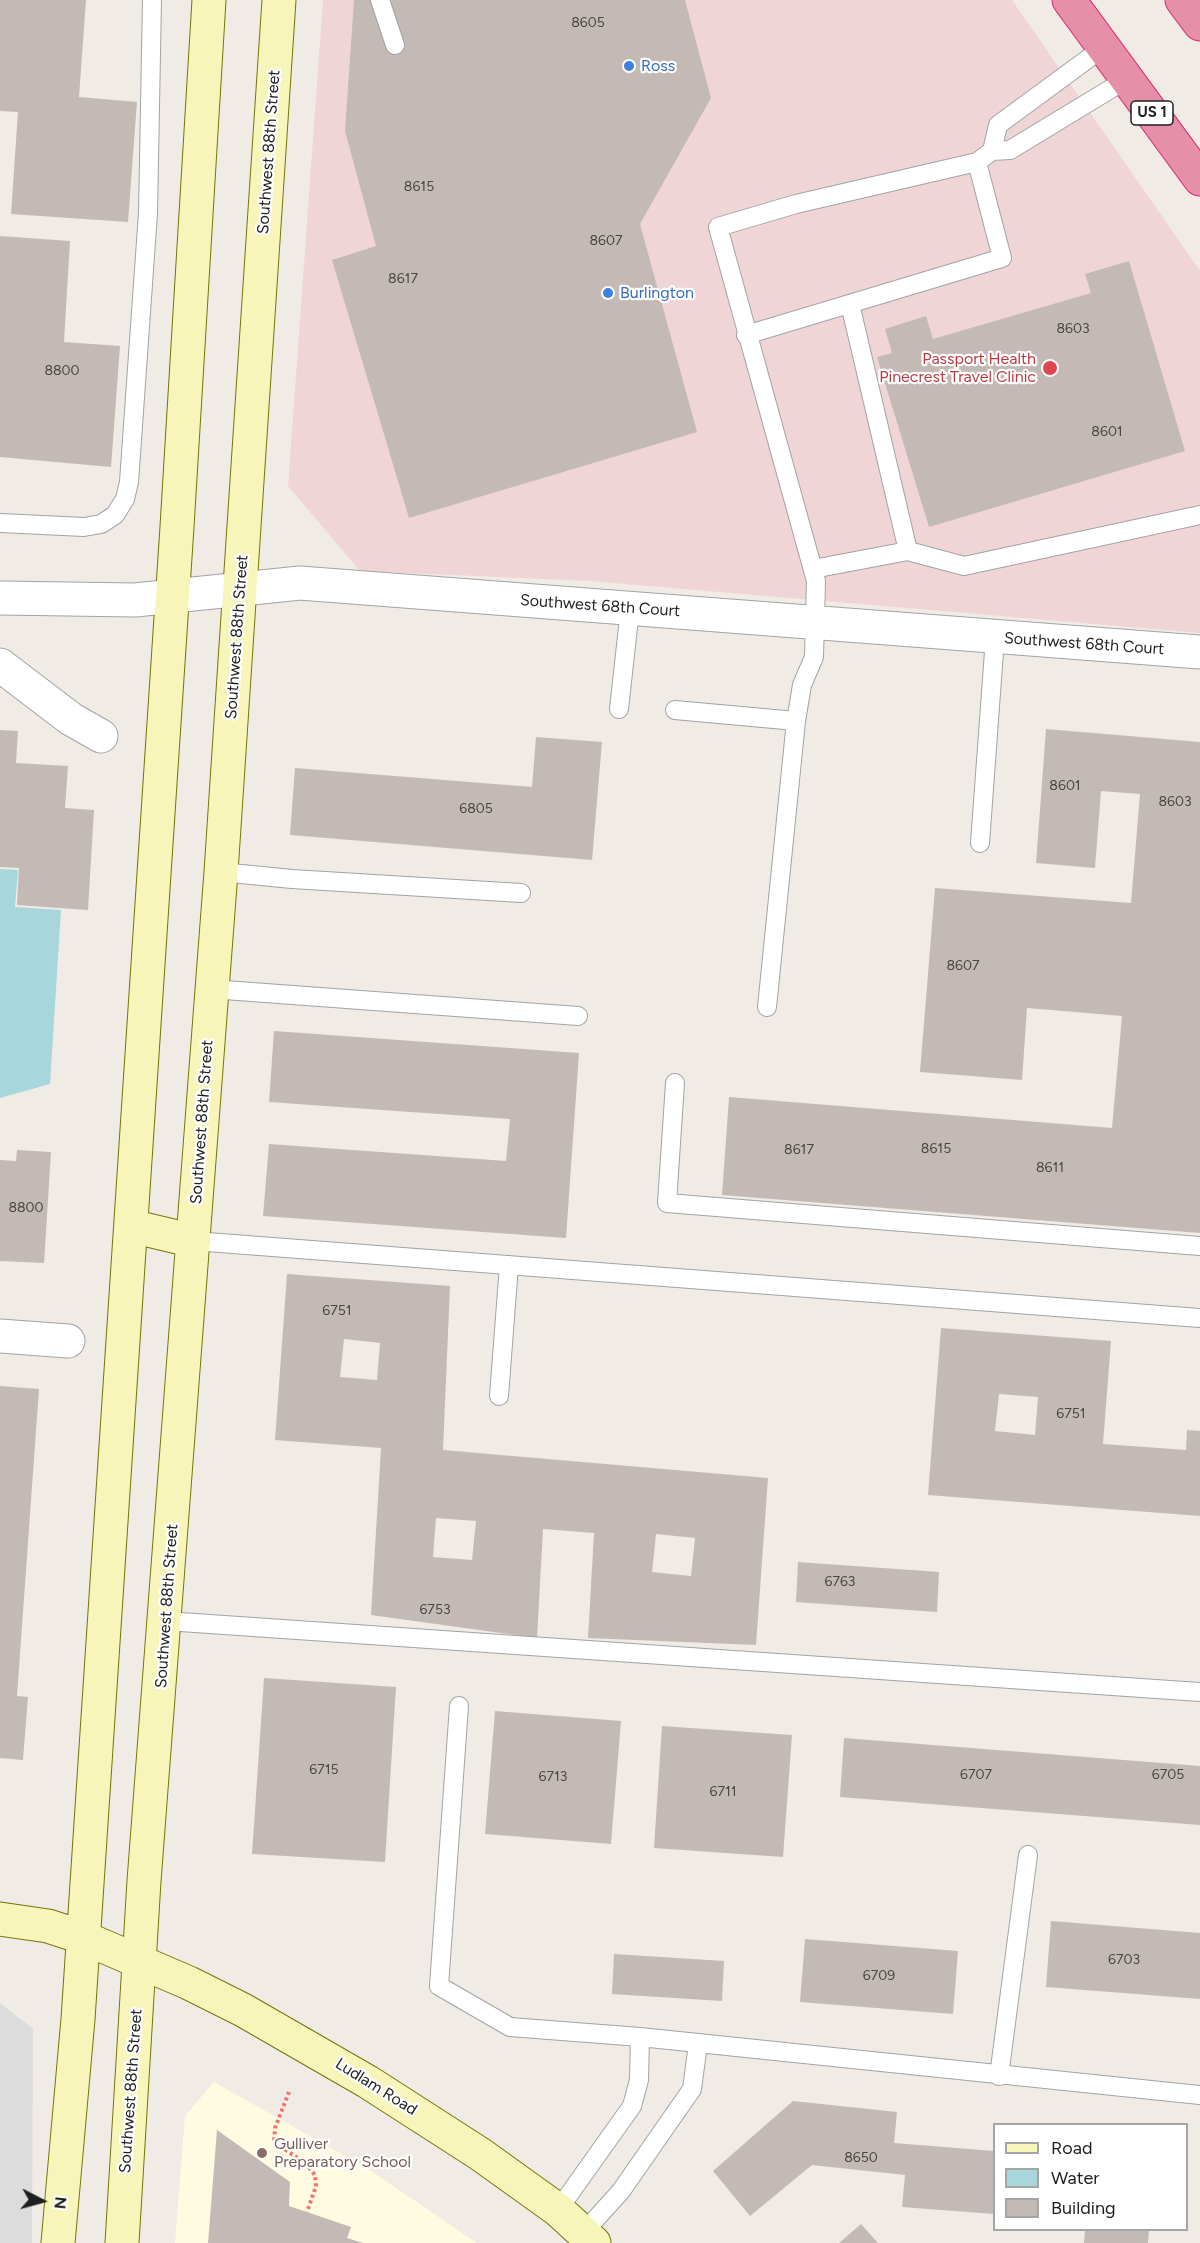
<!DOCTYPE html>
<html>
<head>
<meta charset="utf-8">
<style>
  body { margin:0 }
  #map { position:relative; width:1200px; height:2243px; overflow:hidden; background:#f0ebe5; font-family:Figtree,sans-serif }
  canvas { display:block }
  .legend { position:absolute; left:993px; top:2123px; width:195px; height:108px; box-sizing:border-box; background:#fff; border:2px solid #a5a5a5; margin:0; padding:8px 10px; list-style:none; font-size:18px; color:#1f1f1f }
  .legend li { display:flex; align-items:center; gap:12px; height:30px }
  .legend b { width:30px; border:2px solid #a5a5a5 }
  .north { position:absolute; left:12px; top:2171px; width:60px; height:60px; -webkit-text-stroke:4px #fff; paint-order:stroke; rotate:96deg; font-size:16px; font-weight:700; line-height:24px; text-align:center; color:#1f1f1f }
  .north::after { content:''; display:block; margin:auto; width:21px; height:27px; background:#1f1f1f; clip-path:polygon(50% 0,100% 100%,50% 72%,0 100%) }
</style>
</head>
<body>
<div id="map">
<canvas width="1200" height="2243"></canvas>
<ul class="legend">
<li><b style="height:8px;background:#f8f5bb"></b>Road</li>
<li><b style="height:16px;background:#a7d6dc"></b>Water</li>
<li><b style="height:16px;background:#c4bab5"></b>Building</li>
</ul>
<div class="north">N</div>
</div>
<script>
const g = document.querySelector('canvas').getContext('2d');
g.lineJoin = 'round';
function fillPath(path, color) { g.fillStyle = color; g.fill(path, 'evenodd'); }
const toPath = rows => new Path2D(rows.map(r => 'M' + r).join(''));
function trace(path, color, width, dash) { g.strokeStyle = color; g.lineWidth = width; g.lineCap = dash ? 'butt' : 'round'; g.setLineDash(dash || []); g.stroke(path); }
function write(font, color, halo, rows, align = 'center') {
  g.font = font + ' Figtree,sans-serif'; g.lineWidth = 4.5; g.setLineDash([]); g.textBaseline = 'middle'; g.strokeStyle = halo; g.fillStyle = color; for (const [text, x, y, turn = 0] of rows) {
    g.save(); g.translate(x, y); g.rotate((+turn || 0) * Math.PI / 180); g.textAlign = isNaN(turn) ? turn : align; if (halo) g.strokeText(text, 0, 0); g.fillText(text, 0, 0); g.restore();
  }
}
const residential = toPath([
  [0,2003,33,2029,32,2243,0,2243]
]);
const commercial = toPath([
  [323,0,1012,0,1200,271,1200,633,590,581,360,571,288,486]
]);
const education = toPath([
  [214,2082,368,2169,477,2243,175,2243,185,2116]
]);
const water = toPath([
  [0,869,18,870,15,907,61,910,50,1084,0,1098]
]);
const building = toPath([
  [0,0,86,0,79,97,137,102,128,222,11,214,18,112,0,111],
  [354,0,685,0,711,98,640,224,697,432,409,518,332,260,376,246,345,131],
  [0,236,70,241,64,342,120,346,111,467,0,457],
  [1129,261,1185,451,929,527,877,357,892,353,885,329,926,316,933,339,1091,293,1085,274],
  [1046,729,1200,742,1200,1233,722,1195,729,1097,1112,1128,1122,1016,1027,1008,1022,1080,920,1072,935,888,1131,903,1140,794,1101,791,1095,868,1036,863],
  [0,730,18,731,16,763,68,766,65,808,94,810,88,910,17,905,19,868,0,867],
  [536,737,602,742,592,860,290,835,295,768,532,787],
  [274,1031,579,1053,566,1238,263,1216,269,1144,506,1161,510,1119,269,1102],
  [17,1150,51,1152,44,1263,0,1261,0,1160,16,1161],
  [287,1274,450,1286,443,1450,768,1478,756,1645,588,1638,594,1533,543,1529,537,1638,371,1615,381,1448,275,1440],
  [344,1339,380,1343,377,1380,340,1377],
  [436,1518,476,1521,472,1560,433,1557],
  [656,1534,695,1538,691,1576,652,1572],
  [941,1328,1111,1341,1103,1444,1186,1450,1187,1430,1200,1431,1200,1516,928,1495],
  [999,1394,1038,1397,1035,1435,995,1431],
  [0,1386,39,1389,17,1696,28,1697,23,1760,0,1758],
  [798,1562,939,1572,937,1612,796,1602],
  [264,1678,396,1687,385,1862,252,1854],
  [495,1711,621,1721,611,1844,485,1834],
  [662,1726,792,1735,783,1857,654,1848],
  [844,1738,1200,1766,1200,1825,840,1797],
  [1051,1921,1200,1933,1200,1999,1046,1987],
  [805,1939,958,1951,953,2014,800,2002],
  [614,1954,724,1961,722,2001,612,1994],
  [793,2101,897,2112,894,2143,994,2151,994,2214,902,2207,905,2175,812,2165,750,2216,713,2171],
  [217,2130,290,2182,289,2206,351,2227,347,2238,363,2243,208,2243],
  [861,2224,878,2243,839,2243],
  [1085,2230,1149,2230,1148,2243,1084,2243]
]);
const path = toPath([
  [289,2092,275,2128,274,2142,305,2163,315,2175,316,2186,307,2212]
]);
const lane = toPath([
  [380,0,395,45],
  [992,151,998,125,1104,47],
  [850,304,908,551],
  [746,335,1002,258,977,162],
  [0,523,84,527,101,524,115,515,125,499,129,482,148,213,152,0],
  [813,569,908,551,964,566,1200,515],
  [619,709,630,609],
  [675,710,796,721,767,1007],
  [796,721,802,685,814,657,816,581,718,227,796,204,977,162,992,151,1010,150,1127,79],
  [980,843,995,638],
  [221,872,292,879,521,893],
  [211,989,578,1016],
  [675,1083,667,1203,1200,1246],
  [194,1241,1200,1318],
  [499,1396,509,1265],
  [166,1621,1200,1692],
  [459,1706,439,1986,510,2027,640,2037,1200,2095],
  [999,2076,1028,1855],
  [558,2210,632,2106,639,2080,640,2037],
  [583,2233,621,2191,692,2089,698,2044]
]);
const street = toPath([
  [0,598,135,600,300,583,1200,652],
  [0,665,71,719,101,736],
  [0,1336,68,1341]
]);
const secondary = toPath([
  [131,1226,194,1241],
  [0,1919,48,1926,82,1937,189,1983,243,2010,368,2082,480,2154,558,2210,594,2243],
  [58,2243,78,2019,177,527,209,0],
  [122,2243,144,1881,221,872,279,0]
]);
const highway = toPath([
  [1069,0,1200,179],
  [1182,0,1200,24]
]);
const markers = [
  [629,66,6,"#3f7fe0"],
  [608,293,6,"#3f7fe0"],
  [1050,368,8,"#e0444e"],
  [262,2153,6,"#8d6e63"]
];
const numberNames = [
  ["8605",588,23],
  ["8615",419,187],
  ["8607",606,241],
  ["8617",403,279],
  ["8603",1073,329],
  ["8800",62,371],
  ["8601",1107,432],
  ["8601",1065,786],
  ["8603",1175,802],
  ["6805",476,809],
  ["8607",963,966],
  ["8615",936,1149],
  ["8617",799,1150],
  ["8611",1050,1168],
  ["8800",26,1208],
  ["6751",337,1311],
  ["6751",1071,1414],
  ["6763",840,1582],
  ["6753",435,1610],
  ["6715",324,1770],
  ["6707",976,1775],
  ["6705",1168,1775],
  ["6713",553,1777],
  ["6711",723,1792],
  ["6703",1124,1960],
  ["6709",879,1976],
  ["8650",861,2158]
];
const shields = [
  [1152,113,42]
];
const shieldNames = [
  ["US 1",1152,113]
];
const shopNames = [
  ["Ross",641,66],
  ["Burlington",620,293]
];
const streetNames = [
  ["Southwest 88th Street",269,152,-86],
  ["Southwest 68th Court",600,606,4],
  ["Southwest 88th Street",237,637,-86],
  ["Southwest 68th Court",1084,644,4],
  ["Southwest 88th Street",202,1122,-86],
  ["Southwest 88th Street",167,1606,-86],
  ["Ludlam Road",376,2087,32],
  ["Southwest 88th Street",131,2091,-86]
];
const healthNames = [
  ["Passport Health",1036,359],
  ["Pinecrest Travel Clinic",1036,377]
];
const educationNames = [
  ["Gulliver",274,2144],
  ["Preparatory School",274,2162]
];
fillPath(residential, '#dddcdc');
fillPath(commercial, '#f0d5d7');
fillPath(education, '#fefbe0');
fillPath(water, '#a7d6dc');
fillPath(building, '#c4bab5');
trace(lane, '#a3a3a3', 20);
trace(street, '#a3a3a3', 35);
trace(secondary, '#747507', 35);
trace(highway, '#d82876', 35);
trace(path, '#f76f6f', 4, [3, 3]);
trace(lane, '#fff', 18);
trace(street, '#fff', 33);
trace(secondary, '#f8f5bb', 33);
trace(highway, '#e58fa8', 33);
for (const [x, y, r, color] of markers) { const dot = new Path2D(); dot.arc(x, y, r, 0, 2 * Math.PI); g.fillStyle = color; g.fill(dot); trace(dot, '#fff', 2); }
write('14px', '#484644', null, numberNames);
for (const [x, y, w] of shields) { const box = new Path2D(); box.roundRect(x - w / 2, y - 12, w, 24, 4.5); g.fillStyle = '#fff'; g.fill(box); trace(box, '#1f1f1f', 1.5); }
write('bold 15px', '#1f1f1f', null, shieldNames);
write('16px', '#366cbe', '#fff', shopNames, 'left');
write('16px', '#1f1f1f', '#fff', streetNames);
write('16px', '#be3a42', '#fff', healthNames, 'right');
write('16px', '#785e54', '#fff', educationNames, 'left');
</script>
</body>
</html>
